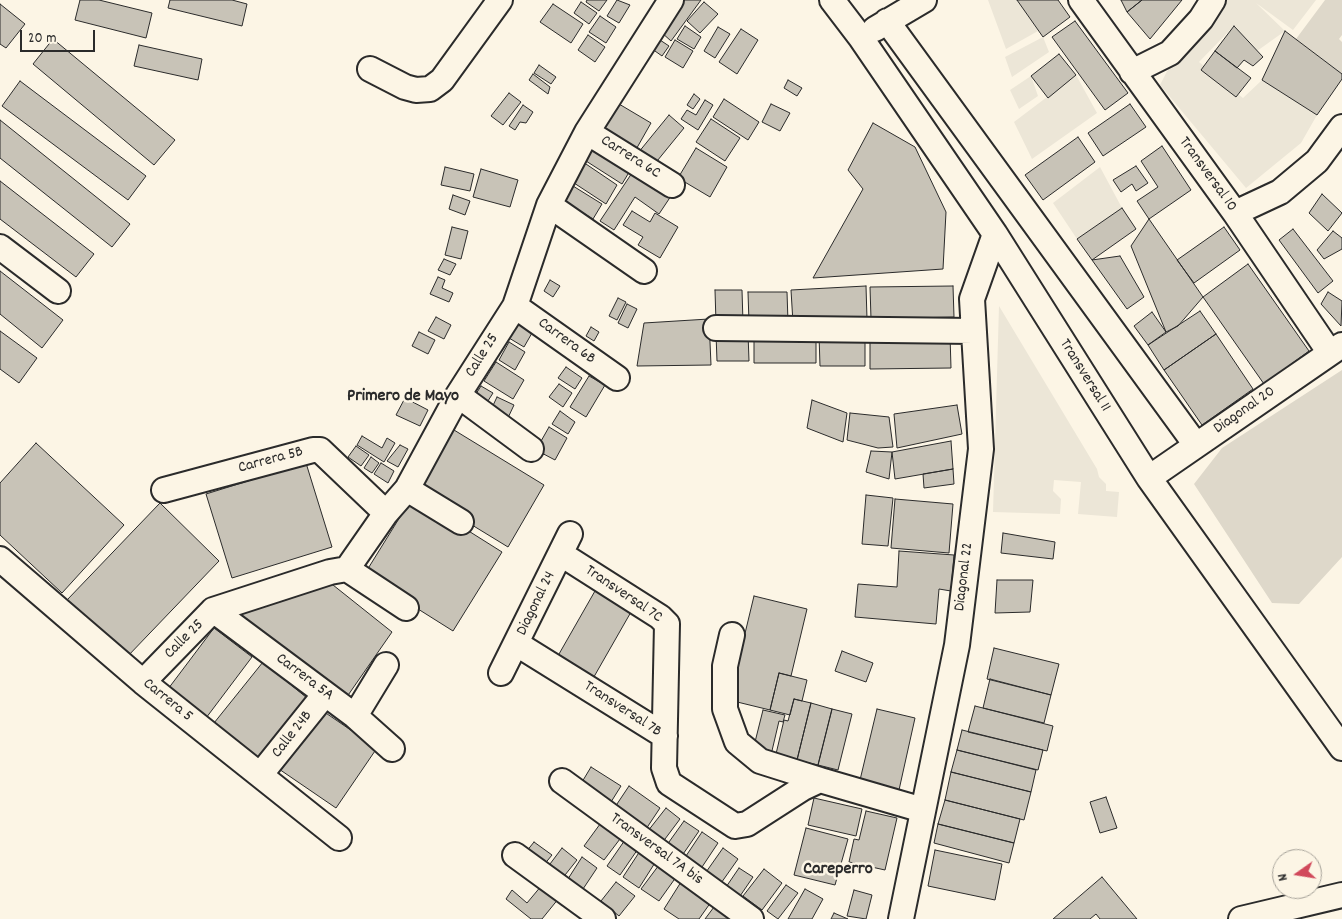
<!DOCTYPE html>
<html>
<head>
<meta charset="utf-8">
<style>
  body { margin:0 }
  #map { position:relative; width:1342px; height:919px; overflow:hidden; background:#fcf5e5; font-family:Dekko,sans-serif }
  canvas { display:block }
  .north { position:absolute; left:1272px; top:849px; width:50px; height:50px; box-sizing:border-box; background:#fcf5e5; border:1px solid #a8a49b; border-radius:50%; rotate:257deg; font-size:14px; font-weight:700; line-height:20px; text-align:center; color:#2b2b2b }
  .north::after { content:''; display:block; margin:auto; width:18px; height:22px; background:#d1495b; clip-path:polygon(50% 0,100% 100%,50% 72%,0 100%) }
  .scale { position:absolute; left:20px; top:30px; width:75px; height:22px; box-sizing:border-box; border:2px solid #2b2b2b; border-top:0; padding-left:6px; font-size:15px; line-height:18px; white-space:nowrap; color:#2b2b2b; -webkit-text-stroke:4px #fcf5e5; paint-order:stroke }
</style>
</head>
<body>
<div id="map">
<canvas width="1342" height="919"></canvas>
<div class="north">N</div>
<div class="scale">20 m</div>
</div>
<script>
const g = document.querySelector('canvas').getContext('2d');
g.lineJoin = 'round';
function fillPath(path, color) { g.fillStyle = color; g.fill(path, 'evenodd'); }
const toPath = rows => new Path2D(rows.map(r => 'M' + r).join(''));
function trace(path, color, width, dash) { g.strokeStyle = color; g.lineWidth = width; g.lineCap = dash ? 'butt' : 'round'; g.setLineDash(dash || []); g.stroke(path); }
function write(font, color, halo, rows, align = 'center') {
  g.font = font + ' Dekko,sans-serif'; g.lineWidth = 5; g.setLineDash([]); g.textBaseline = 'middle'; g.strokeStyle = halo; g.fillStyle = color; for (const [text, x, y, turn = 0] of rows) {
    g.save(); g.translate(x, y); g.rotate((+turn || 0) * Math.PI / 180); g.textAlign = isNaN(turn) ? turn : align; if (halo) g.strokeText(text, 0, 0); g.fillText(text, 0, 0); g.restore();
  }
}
const built = toPath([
  [988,0,1017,0,1038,31,1006,49],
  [1212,0,1316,0,1293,30,1256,3,1285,31,1257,51,1234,26,1199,62,1243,98,1262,80,1317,115,1301,143,1246,188,1160,85,1180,46],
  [1043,37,1049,52,1012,77,1005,57],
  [1076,75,1097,113,1032,159,1014,122],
  [1031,76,1038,96,1019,109,1010,90],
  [1100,167,1122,208,1077,239,1053,203],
  [999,306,1097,469,1099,477,1106,484,1106,491,1119,492,1117,517,1078,514,1081,482,1054,480,1053,491,1061,499,1060,514,993,512]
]);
const green = toPath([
  [1325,0,1342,0,1342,35,1339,39,1342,42,1342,74,1296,39],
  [1342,370,1342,557,1299,604,1272,603,1194,484,1222,448]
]);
const building = toPath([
  [80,0,99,0,152,13,146,38,75,20,80,0],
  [170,0,232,0,247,4,242,26,168,8,170,0],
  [587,0,607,0,599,11,586,2,587,0],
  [617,0,630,5,619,23,607,16,617,0],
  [683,0,701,0,671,41,661,32,683,0],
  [1017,0,1058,0,1070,17,1043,37,1017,0],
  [1121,0,1142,0,1127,12,1121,0],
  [1142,0,1182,0,1150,39,1127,12,1142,0],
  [581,2,597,13,589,24,574,13,581,2],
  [704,2,718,14,700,33,687,21,704,2],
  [0,4,25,24,6,48,0,44,0,4],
  [553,4,583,24,571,43,540,22,553,4],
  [600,16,616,27,606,43,589,32,600,16],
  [1075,21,1128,93,1105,110,1052,37,1075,21],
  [685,26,701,37,694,49,677,39,685,26],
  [1234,26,1263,57,1253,66,1244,60,1237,68,1215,51,1234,26],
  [718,27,730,34,715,58,704,51,718,27],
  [741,29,758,40,737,74,719,62,741,29],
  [1285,31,1342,74,1342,79,1317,115,1262,80,1285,31],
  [588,35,605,47,595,62,578,50,588,35],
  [654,36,669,46,662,56,648,46,654,36],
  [53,39,175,140,154,165,33,64,53,39],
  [675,40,693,51,683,68,665,57,675,40],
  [139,45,202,59,198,80,134,66,139,45],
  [1215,51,1251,78,1236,97,1201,70,1215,51],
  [1059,54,1076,75,1048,98,1031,76,1059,54],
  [539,65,556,77,551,84,534,73,539,65],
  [533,74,550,87,548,94,529,80,533,74],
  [788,80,802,88,797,96,784,88,788,80],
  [20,81,146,176,128,200,2,106,20,81],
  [509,93,521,102,503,125,491,116,509,93],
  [694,94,700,99,693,109,687,105,694,94],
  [724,99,759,122,748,140,713,117,724,99],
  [705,100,713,105,698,130,681,119,687,110,696,115,705,100],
  [619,104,651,123,634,153,601,133,619,104],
  [771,104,790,113,780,131,762,122,771,104],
  [1130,104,1146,127,1103,156,1088,133,1130,104],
  [523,105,533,112,526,123,520,122,515,130,509,126,523,105],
  [669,115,684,128,653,166,638,153,669,115],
  [711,119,740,138,725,161,696,142,711,119],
  [0,120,130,224,112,247,0,158,0,120],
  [873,123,915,147,946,212,943,269,813,278,863,189,848,170,873,123],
  [1078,137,1095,162,1043,200,1025,175,1078,137],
  [595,146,631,169,622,184,586,161,595,146],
  [1162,146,1191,190,1149,219,1137,201,1158,187,1141,161,1162,146],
  [696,148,727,167,710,197,678,178,696,148],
  [583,162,617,185,606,204,571,181,583,162],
  [1136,166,1148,183,1136,191,1132,184,1121,192,1113,180,1136,166],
  [445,167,474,174,470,191,441,185,445,167],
  [636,167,673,193,659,214,635,197,614,230,600,221,636,167],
  [481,169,518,180,510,207,473,197,481,169],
  [0,181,94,254,76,277,0,219,0,181],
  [573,186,602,204,593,219,564,201,573,186],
  [1322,194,1342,213,1328,231,1309,213,1322,194],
  [453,195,470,201,465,215,449,209,453,195],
  [1122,208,1136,229,1092,260,1077,239,1122,208],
  [632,211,650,222,655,213,678,227,660,258,638,245,643,237,623,225,632,211],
  [1149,219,1203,297,1178,326,1166,332,1131,246,1149,219],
  [452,227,468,231,461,259,445,255,452,227],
  [1224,227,1240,250,1194,283,1177,260,1224,227],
  [1293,229,1333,281,1318,293,1279,240,1293,229],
  [1333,231,1342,238,1342,249,1324,259,1317,250,1333,231],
  [1120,256,1144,297,1127,309,1092,260,1120,256],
  [444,259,456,264,450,275,438,270,444,259],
  [1248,264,1309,351,1264,384,1203,297,1248,264],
  [0,271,63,320,42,348,0,314,0,271],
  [438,277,445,280,442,288,453,293,449,302,430,294,438,277],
  [550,280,560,286,553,297,544,291,550,280],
  [866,286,867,319,793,323,791,290,866,286],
  [953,286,954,317,871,319,870,287,953,286],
  [715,290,742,290,743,323,716,323,715,290],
  [748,292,787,292,788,322,749,323,748,292],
  [1328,292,1342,301,1341,326,1321,304,1328,292],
  [618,298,626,302,617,320,609,316,618,298],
  [627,304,637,309,628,328,618,323,627,304],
  [1200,311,1216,334,1164,370,1148,345,1200,311],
  [1152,312,1166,332,1148,345,1134,326,1152,312],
  [436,317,451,325,444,339,428,331,436,317],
  [709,319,711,365,637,366,644,323,709,319],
  [518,324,532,333,524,347,509,338,518,324],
  [591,327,599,332,594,341,586,336,591,327],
  [0,331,37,358,19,383,0,369,0,331],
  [419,332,435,340,428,354,412,346,419,332],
  [748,333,749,361,717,361,716,334,748,333],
  [754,334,816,334,816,363,754,363,754,334],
  [1216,334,1253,389,1202,425,1164,370,1216,334],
  [819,335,865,336,865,366,820,366,819,335],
  [950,335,951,368,870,369,870,336,950,335],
  [509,342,525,352,515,370,499,360,509,342],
  [496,362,524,380,513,399,484,381,496,362],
  [566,367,582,378,575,389,558,378,566,367],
  [589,376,605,385,586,417,570,407,589,376],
  [559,384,572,393,563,407,549,397,559,384],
  [481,386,493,393,486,404,474,397,481,386],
  [497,397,514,405,506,422,489,414,497,397],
  [405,398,428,410,420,426,396,415,405,398],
  [812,400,847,413,843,442,807,428,812,400],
  [957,405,962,434,897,448,894,414,957,405],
  [560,411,575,422,568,434,552,424,560,411],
  [850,413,889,417,893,447,878,448,847,440,850,413],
  [549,427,567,438,555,460,536,450,549,427],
  [454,430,544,485,508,547,418,492,454,430],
  [362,436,382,448,387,438,395,443,384,462,357,445,362,436],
  [951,441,953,469,895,479,892,452,951,441],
  [36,443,124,525,62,593,0,535,0,483,36,443],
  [400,445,408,449,398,467,387,461,400,445],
  [356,446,369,455,361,466,348,457,356,446],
  [871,451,892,452,889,479,866,472,871,451],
  [371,457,379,463,372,473,364,468,371,457],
  [306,463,332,547,232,578,206,494,306,463],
  [381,463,394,471,388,483,374,474,381,463],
  [953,469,954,484,924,488,923,474,953,469],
  [866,495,893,498,888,546,862,544,866,495],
  [413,496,502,552,453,631,364,575,413,496],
  [895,499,953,504,949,553,891,548,895,499],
  [160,503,219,561,126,658,67,600,160,503],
  [1003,533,1055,542,1053,559,1001,553,1003,533],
  [899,551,954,555,951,591,939,589,936,624,855,617,858,584,897,587,899,551],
  [997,580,1033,580,1030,612,995,613,997,580],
  [328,581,392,632,344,701,231,612,328,581],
  [595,591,631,612,591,682,555,661,595,591],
  [754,596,807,609,791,676,779,673,770,710,729,700,754,596],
  [214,628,252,657,203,722,165,693,214,628],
  [994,648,1059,664,1051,695,987,679,994,648],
  [842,651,873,663,866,682,835,671,842,651],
  [263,662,307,698,259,759,214,723,263,662],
  [779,673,807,680,802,701,794,699,790,715,770,710,779,673],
  [990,679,1051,695,1044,723,983,708,990,679],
  [794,699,811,703,797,760,776,754,784,720,788,721,794,699],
  [811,703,832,709,818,765,797,760,811,703],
  [975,706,1053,726,1047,751,968,732,975,706],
  [317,707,377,748,336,808,276,767,317,707],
  [832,709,852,714,838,770,818,765,832,709],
  [877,709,915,718,899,790,860,780,877,709],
  [763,710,785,715,783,722,779,721,771,755,753,750,763,710],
  [962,730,1043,750,1038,770,957,750,962,730],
  [957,750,1036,770,1031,792,951,772,957,750],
  [591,767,621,786,606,810,576,792,591,767],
  [951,772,1031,792,1024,820,945,800,951,772],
  [629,786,660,808,642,835,611,813,629,786],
  [1106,797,1117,828,1100,833,1090,802,1106,797],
  [814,798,862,809,856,836,808,825,814,798],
  [945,800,1020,819,1014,843,938,824,945,800],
  [666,808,680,819,659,847,644,836,666,808],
  [866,811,897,818,885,870,849,862,854,839,859,840,866,811],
  [603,820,623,835,604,860,584,846,603,820],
  [684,821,699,831,679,860,664,849,684,821],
  [938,824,1014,843,1009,863,934,843,938,824],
  [806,828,848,839,835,885,794,875,806,828],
  [702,832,718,843,698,873,682,862,702,832],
  [627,837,640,846,620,875,607,866,627,837],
  [534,842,552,855,543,866,526,852,534,842],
  [562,848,577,860,561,880,547,868,562,848],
  [642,848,658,858,639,888,623,877,642,848],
  [723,848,738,859,719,886,704,875,723,848],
  [935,850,1002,864,995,900,928,886,935,850],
  [582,857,597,868,581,892,566,882,582,857],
  [662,861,679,873,659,901,641,889,662,861],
  [739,868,753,877,738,899,724,890,739,868],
  [764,869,782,883,762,910,743,896,764,869],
  [1102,877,1137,919,1100,919,1096,914,1090,919,1053,919,1102,877],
  [616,882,635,896,619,916,601,901,616,882],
  [681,882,711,902,699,919,679,919,664,909,681,882],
  [542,885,559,898,542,919,531,919,506,899,512,890,527,903,542,885],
  [786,885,798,893,778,919,767,911,786,885],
  [805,889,823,899,812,919,788,919,805,889],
  [854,890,872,895,866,919,847,916,854,890],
  [717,903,738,919,705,919,717,903],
  [834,913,848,919,831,919,834,913]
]);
const minor = toPath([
  [832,0,861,38,995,234,1149,478,1342,748],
  [1081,0,1235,213,1330,353],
  [887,21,1196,445],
  [875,29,924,0],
  [370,69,405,87,416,90,430,89,442,80,500,0],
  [1132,72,1170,53,1201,19,1213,0],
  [587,132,672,185],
  [549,205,644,271],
  [1235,213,1280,192,1317,161,1342,127],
  [0,247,58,291],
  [515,306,617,378],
  [716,328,973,331],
  [458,395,531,449],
  [1149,478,1342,345],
  [407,489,461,522],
  [164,490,313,450,320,450,386,513],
  [561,554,660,617,667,624,664,768,669,783,735,826,747,824,803,788,820,780,923,810],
  [0,559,143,682,339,838],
  [347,569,406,608],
  [213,610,355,716,392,749],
  [732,635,725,666,725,709,737,742,760,761,820,780],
  [517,644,665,736],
  [501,673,570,534],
  [143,682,213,610,330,572,347,569,386,513,407,489,458,395,515,306,549,205,587,132,671,0],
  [355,716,386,665],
  [260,775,325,694],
  [562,781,751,919],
  [515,855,603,919],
  [901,919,957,645,981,449,972,299,995,234],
  [1241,919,1342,895]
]);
const streetNames = [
  ["Carrera 6C",630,158,32],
  ["Transversal 10",1207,175,54],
  ["Carrera 6B",566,342,36],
  ["Calle 25",483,356,-58],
  ["Transversal 11",1084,376,58],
  ["Diagonal 20",1245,411,-35],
  ["Carrera 5B",271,461,-15],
  ["Diagonal 22",965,577,-83],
  ["Transversal 7C",623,595,34],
  ["Diagonal 24",537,604,-64],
  ["Calle 25",185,640,-45],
  ["Carrera 5A",304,678,37],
  ["Carrera 5",167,701,39],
  ["Transversal 7B",622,710,33],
  ["Calle 24B",293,735,-52],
  ["Transversal 7A bis",656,850,36]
];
const neighbourhoodNames = [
  ["Primero de Mayo",403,398],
  ["Careperro",838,871]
];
fillPath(built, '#ece6d7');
fillPath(green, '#ded8ca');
fillPath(building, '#c8c3b7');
trace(building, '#2b2b2b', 1);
trace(minor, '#2b2b2b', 28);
trace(minor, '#fcf5e5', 24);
write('16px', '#2b2b2b', '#fcf5e5', streetNames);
write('bold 18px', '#2b2b2b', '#fcf5e5', neighbourhoodNames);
</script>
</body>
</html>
